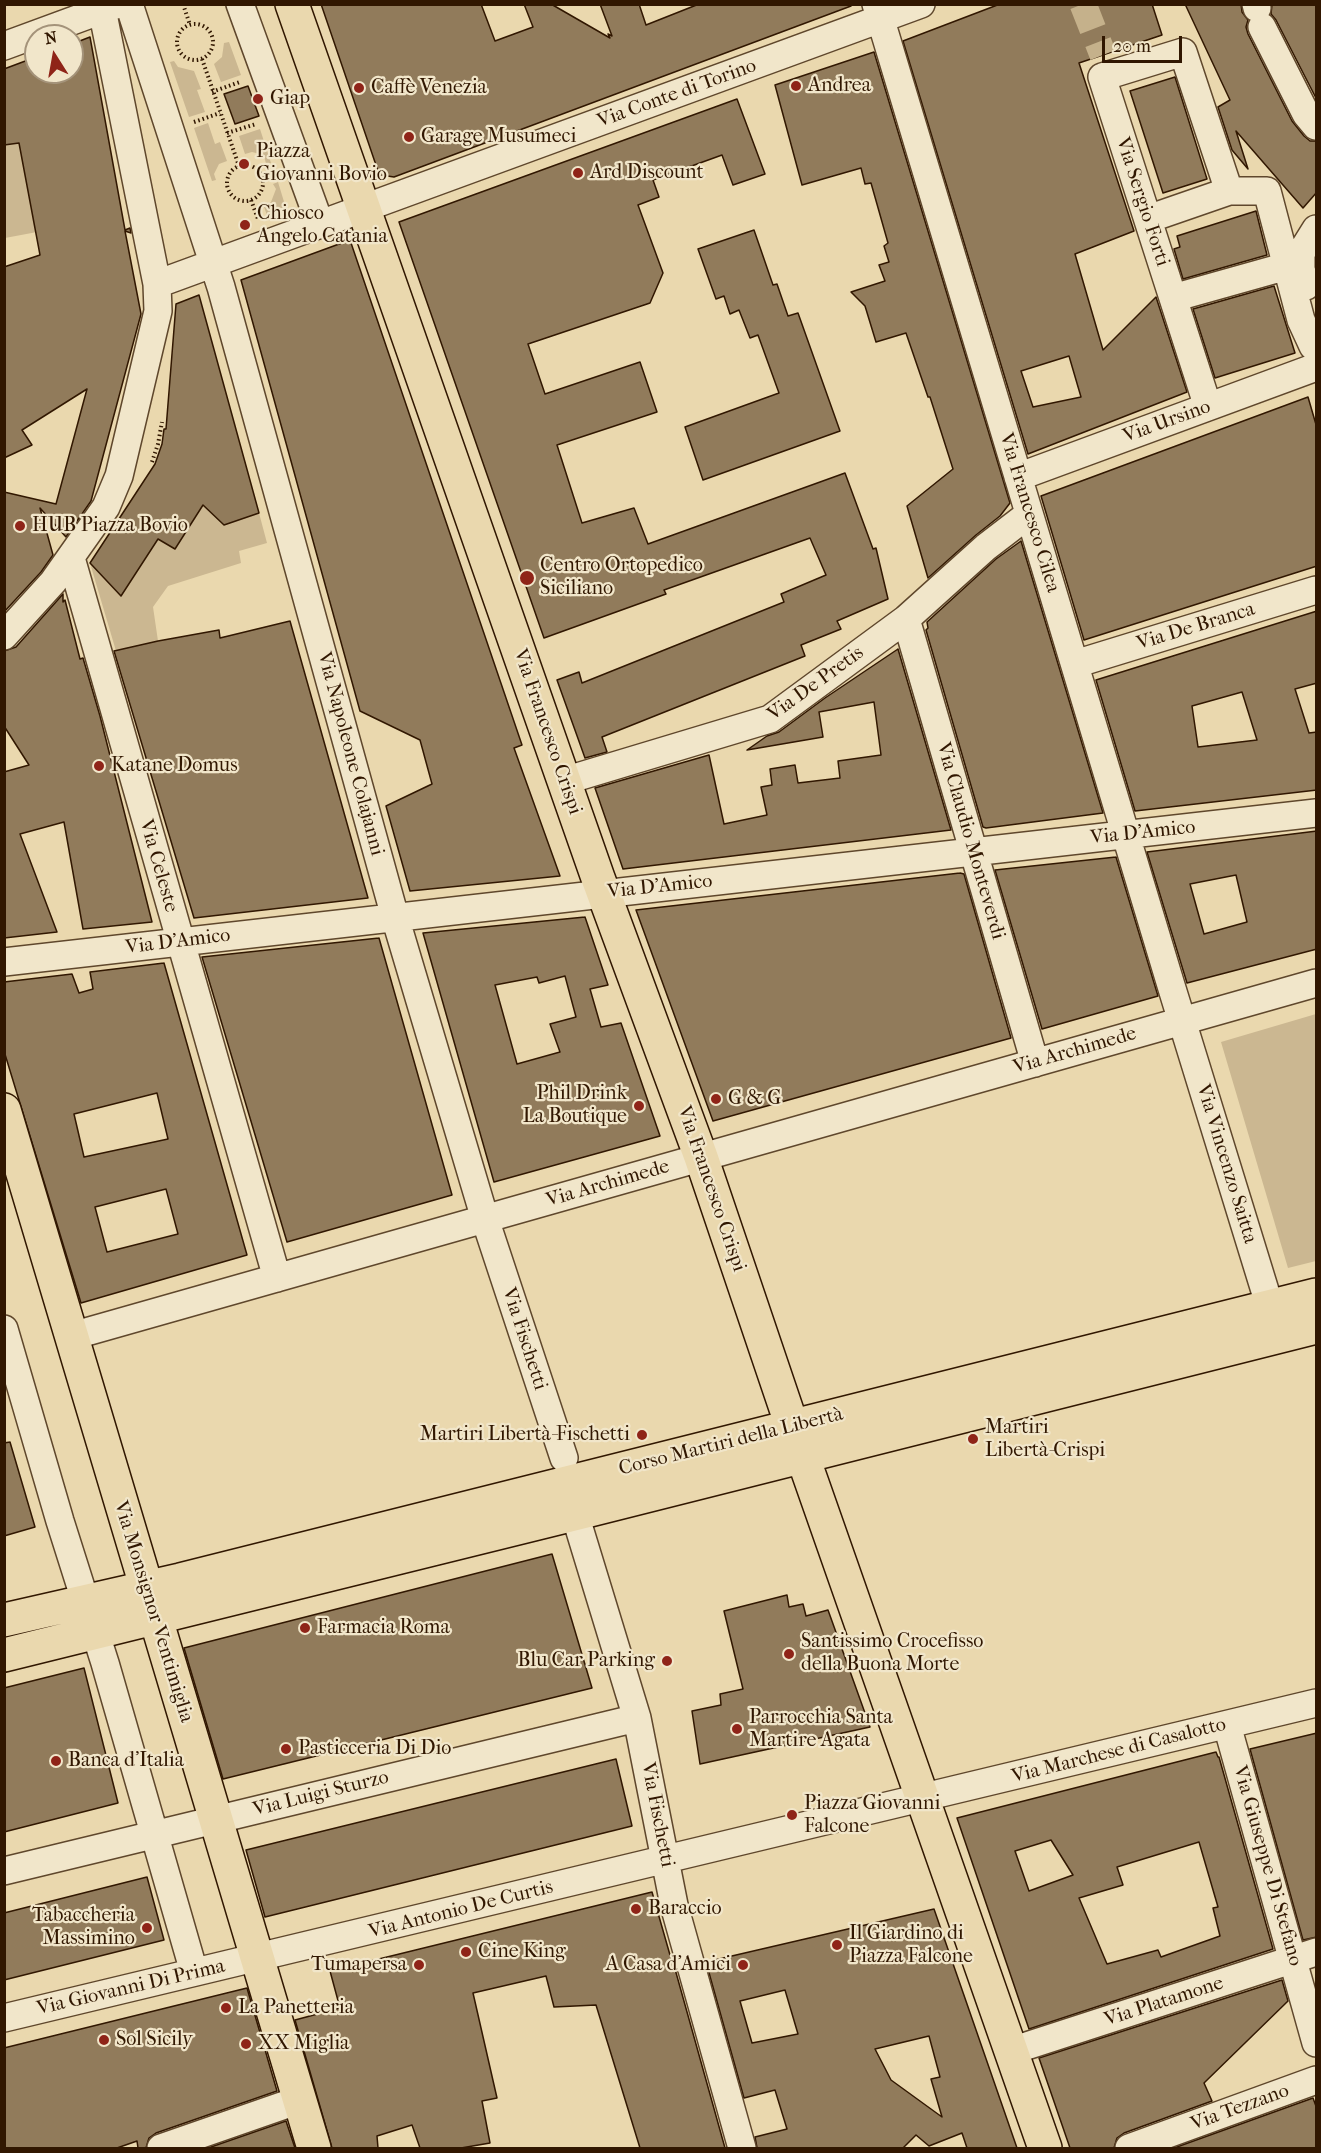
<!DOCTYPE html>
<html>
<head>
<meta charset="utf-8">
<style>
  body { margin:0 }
  #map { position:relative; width:1321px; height:2153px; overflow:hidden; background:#ead8ae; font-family:"IM FELL French Canon",serif }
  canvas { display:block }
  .frame { position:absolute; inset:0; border:6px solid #311701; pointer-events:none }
  .north { position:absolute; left:24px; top:24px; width:60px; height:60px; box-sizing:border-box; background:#f1e6ca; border:2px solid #a4937a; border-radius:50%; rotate:349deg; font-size:16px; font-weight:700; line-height:24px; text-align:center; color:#311701 }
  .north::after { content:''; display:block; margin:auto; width:21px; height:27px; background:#8f2418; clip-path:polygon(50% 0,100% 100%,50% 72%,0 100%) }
  .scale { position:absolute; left:1102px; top:36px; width:80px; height:27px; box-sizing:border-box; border:3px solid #311701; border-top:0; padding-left:8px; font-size:18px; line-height:21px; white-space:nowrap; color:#311701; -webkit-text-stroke:4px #f1e6ca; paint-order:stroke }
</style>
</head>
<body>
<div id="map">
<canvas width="1321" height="2153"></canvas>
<div class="frame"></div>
<div class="north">N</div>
<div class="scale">20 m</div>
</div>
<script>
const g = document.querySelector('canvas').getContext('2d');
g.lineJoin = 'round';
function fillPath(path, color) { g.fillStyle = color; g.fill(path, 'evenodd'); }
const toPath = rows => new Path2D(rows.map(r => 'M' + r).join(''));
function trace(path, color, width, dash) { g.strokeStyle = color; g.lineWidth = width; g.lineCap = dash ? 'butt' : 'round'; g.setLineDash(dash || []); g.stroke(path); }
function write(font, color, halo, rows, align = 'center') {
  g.font = font + ' "IM FELL French Canon",serif'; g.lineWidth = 4.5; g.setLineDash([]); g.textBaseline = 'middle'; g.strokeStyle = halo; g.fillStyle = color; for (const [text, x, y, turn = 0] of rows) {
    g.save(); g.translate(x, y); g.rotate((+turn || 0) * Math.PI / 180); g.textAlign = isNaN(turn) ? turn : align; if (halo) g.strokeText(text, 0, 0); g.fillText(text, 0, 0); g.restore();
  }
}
const green = toPath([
  [229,42,241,75,221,82,214,64,222,57,224,43],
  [174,61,178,67,194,71,201,89,197,90,205,112,189,117,170,62],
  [208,123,215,144,220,142,227,161,219,164,214,174,216,180,212,181,194,128],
  [260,129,271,163,266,164,264,155,252,152,245,154,239,136],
  [19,143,37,232,5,238,5,145],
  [278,182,285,205,283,206,286,215,269,221,263,204,271,202,276,189,273,184],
  [203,505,259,513,267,543,239,551,241,563,168,586,153,607,158,641,116,651,90,563,121,596,158,539,175,549],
  [1316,1014,1316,1261,1288,1268,1221,1042]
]);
const building = toPath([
  [321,4,481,4,495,41,533,27,524,4,551,4,610,38,608,34,612,36,600,4,639,4,646,25,699,4,851,4,851,6,394,177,381,175,378,171,321,4],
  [1000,4,1152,4,1162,35,1079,63,1134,231,1075,254,1103,350,1156,297,1187,392,1028,454,903,41,1000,4],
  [1069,356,1081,397,1033,407,1021,371,1069,356],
  [1185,4,1241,4,1242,12,1248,20,1246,27,1248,34,1292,121,1304,136,1310,141,1317,141,1317,192,1303,208,1236,131,1248,169,1232,150,1218,107,1230,100,1185,4],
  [1272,4,1317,4,1317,100,1276,20,1271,14,1272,4],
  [90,37,125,230,130,228,131,233,125,231,141,314,91,501,66,537,40,508,53,555,41,572,4,612,4,492,56,504,87,389,22,430,32,445,4,458,4,267,40,255,19,143,4,145,4,69,36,57,36,72,72,72,72,44,90,37],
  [874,52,1010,503,1000,516,976,535,928,578,907,506,953,469,930,397,928,397,906,333,876,342,865,306,851,292,885,281,879,265,889,262,884,246,888,243,871,183,865,184,861,168,802,185,775,85,874,52],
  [1175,77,1207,179,1163,193,1130,91,1175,77],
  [248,86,259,116,235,124,224,94,248,86],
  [737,99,765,174,733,185,722,155,653,180,659,197,638,205,663,273,650,303,528,344,545,394,640,362,657,412,557,445,582,523,634,508,648,544,845,473,873,549,876,548,888,599,837,621,841,629,801,645,805,656,602,737,607,752,585,758,557,680,579,672,582,683,784,602,781,594,826,575,810,538,664,590,666,594,544,638,399,222,737,99],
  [1256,211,1267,255,1183,279,1174,249,1180,247,1177,236,1256,211],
  [754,230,773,285,777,284,788,316,798,313,840,431,703,480,685,427,779,393,758,335,750,338,739,310,730,314,724,296,716,299,698,249,754,230],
  [350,240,522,745,514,748,560,876,410,891,386,806,432,784,420,740,360,711,241,280,350,240],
  [1274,286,1295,353,1215,378,1193,309,1274,286],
  [199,295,259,513,224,525,203,505,175,549,158,539,121,596,90,563,155,464,162,444,164,429,166,429,176,304,199,295],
  [1308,397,1317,428,1317,566,1084,640,1041,496,1308,397],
  [1021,541,1103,813,986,828,983,827,926,630,928,628,927,622,996,559,1021,541],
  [63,594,63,602,65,600,80,659,83,658,100,716,152,922,83,929,64,822,20,834,57,932,4,938,4,772,29,765,4,726,4,651,16,647,63,594],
  [1317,611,1317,683,1295,689,1309,733,1317,732,1317,790,1135,811,1096,680,1317,611],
  [1242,692,1257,740,1198,747,1192,706,1242,692],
  [290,621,368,898,194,918,114,651,158,641,219,630,220,638,290,621],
  [898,649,951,830,623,869,595,788,709,755,724,824,767,815,761,787,772,785,770,769,795,765,798,783,840,778,838,761,881,755,874,702,819,712,823,737,747,750,767,736,779,732,825,698,898,649],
  [1317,831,1317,949,1187,983,1147,852,1317,831],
  [1236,875,1247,922,1204,934,1190,884,1236,875],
  [1116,857,1158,996,1042,1029,995,870,1116,857],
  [960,873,964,874,1011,1038,713,1121,636,910,960,873],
  [585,917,608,985,590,989,601,1027,621,1023,660,1136,494,1182,423,933,585,917],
  [565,976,576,1017,550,1024,560,1052,517,1064,495,985,537,977,539,983,565,976],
  [379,938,452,1195,287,1242,202,957,379,938],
  [164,963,247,1255,81,1303,4,1051,4,982,72,974,79,993,93,989,90,972,164,963],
  [157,1093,168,1139,84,1157,74,1114,157,1093],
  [166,1189,178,1234,107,1252,95,1207,166,1189],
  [10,1442,35,1527,4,1536,4,1443,10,1442],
  [552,1554,592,1688,223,1779,184,1648,552,1554],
  [787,1595,789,1607,803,1604,806,1616,828,1610,870,1727,700,1764,692,1711,721,1705,720,1694,743,1689,724,1611,787,1595],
  [84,1668,118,1803,4,1832,4,1688,84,1668],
  [1317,1733,1317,1937,1303,1940,1250,1749,1317,1733],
  [1216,1752,1218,1757,1219,1757,1273,1949,1029,2029,957,1818,1216,1752],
  [1051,1840,1073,1875,1029,1891,1015,1851,1051,1840],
  [1199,1842,1218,1907,1213,1908,1220,1936,1161,1957,1158,1950,1107,1964,1079,1898,1123,1885,1117,1867,1199,1842],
  [616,1759,632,1826,265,1917,246,1850,616,1759],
  [147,1877,164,1940,4,1980,4,1913,147,1877],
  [652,1892,674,1969,675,1969,725,2148,640,2148,596,2005,554,2007,546,1976,473,1993,497,2098,482,2101,490,2143,461,2148,420,2148,412,2125,377,2136,378,2148,332,2148,295,2020,340,2008,330,1971,652,1892],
  [934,1909,1017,2148,967,2148,962,2133,929,2146,916,2135,903,2148,757,2148,755,2137,787,2129,775,2090,744,2098,706,1962,934,1909],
  [785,1990,798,2034,752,2043,740,2001,785,1990],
  [929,2036,940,2077,931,2079,942,2117,891,2080,875,2049,929,2036],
  [1282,1980,1288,2001,1204,2083,1212,2101,1124,2133,1117,2138,1114,2148,1070,2148,1039,2058,1282,1980],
  [247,1988,277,2091,156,2133,149,2138,146,2148,138,2148,137,2141,117,2148,4,2148,4,2048,247,1988],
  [1313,2098,1317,2109,1317,2148,1174,2148,1313,2098],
  [286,2121,295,2148,208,2148,286,2121]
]);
const minorTunnel = toPath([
  [1083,4,1103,55]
]);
const path = toPath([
  [183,4,190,25],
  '177 42a18 18 0 1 1 36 0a18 18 0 1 1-36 0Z',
  [202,59,239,166],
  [212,92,240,82],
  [194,122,220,113],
  [227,133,256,124],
  '227 183a18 18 0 1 1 36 0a18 18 0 1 1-36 0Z',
  [251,200,258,219],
  [152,462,158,444,162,422]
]);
const minor = toPath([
  [129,4,221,287,395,917,485,1219,564,1458],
  [240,4,320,224],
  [876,4,1170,982,1270,1307],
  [1256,4,1257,8],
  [1262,27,1306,114,1316,126],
  [4,46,118,4],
  [1148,219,1229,191,1267,191,1301,320,1313,346],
  [157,284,921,4],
  [1306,286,1301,269,1301,253,1316,229],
  [1173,298,1287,266],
  [1208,407,1102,77,1183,52,1229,191],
  [1018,477,1316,367],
  [71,558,277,1278],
  [906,619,1035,1063],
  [4,636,53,582,106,507,119,476,158,311,157,284,101,4],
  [1075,664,1316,590],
  [564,781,770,719,906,619,986,547,1029,514],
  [4,962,1316,813],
  [4,1329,60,1521,105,1663,194,1972],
  [72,1336,1316,983],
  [569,1495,637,1718,674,1905,742,2148],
  [1227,1725,1316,2043],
  [4,1871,637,1718],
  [4,2018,1316,1703],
  [1011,2051,1316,1952],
  [161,2148,299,2100],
  [1129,2148,1316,2080]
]);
const major = toPath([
  [292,4,598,878,701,1157,792,1426,1045,2148],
  [4,1110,314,2148],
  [4,1620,180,1580,1316,1295],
  [4,1655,574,1514,1316,1327]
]);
const markers = [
  [796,86,6,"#8f2418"],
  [359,88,6,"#8f2418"],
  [258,99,6,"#8f2418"],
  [409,137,6,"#8f2418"],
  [244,164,6,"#8f2418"],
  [578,173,6,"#8f2418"],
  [245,225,6,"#8f2418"],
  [20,526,6,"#8f2418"],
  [527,578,8,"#8f2418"],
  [99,766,6,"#8f2418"],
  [716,1099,6,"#8f2418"],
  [639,1106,6,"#8f2418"],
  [642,1435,6,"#8f2418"],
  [973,1439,6,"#8f2418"],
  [305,1628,6,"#8f2418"],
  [789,1654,6,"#8f2418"],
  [667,1661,6,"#8f2418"],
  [737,1729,6,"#8f2418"],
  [286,1749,6,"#8f2418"],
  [56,1761,6,"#8f2418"],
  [792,1815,6,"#8f2418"],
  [636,1909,6,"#8f2418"],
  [147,1928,6,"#8f2418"],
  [837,1945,6,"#8f2418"],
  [466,1952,6,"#8f2418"],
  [419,1965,6,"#8f2418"],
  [743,1965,6,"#8f2418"],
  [226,2008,6,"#8f2418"],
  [104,2040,6,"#8f2418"],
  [246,2044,6,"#8f2418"]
];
const poiNames = [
  ["Andrea",808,86],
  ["Caffè Venezia",371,88],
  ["Giap",270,99],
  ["Garage Musumeci",421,137],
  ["Piazza",256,152],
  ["Giovanni Bovio",256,175],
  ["Ard Discount",590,173],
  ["Chiosco",257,214],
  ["Angelo Catania",257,237],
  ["HUB Piazza Bovio",32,526],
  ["Centro Ortopedico",540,566],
  ["Siciliano",540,589],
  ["Katane Domus",111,766],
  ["Phil Drink",627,1094,"right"],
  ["La Boutique",627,1117,"right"],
  ["G & G",728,1099],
  ["Martiri",985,1428],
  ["Libertà-Crispi",985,1451],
  ["Martiri Libertà-Fischetti",630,1435,"right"],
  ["Farmacia Roma",317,1628],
  ["Santissimo Crocefisso",801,1642],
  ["della Buona Morte",801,1665],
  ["Blu Car Parking",655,1661,"right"],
  ["Parrocchia Santa",749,1718],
  ["Martire Agata",749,1741],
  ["Pasticceria Di Dio",298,1749],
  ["Banca d'Italia",68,1761],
  ["Piazza Giovanni",804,1804],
  ["Falcone",804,1827],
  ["Baraccio",648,1909],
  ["Tabaccheria",135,1916,"right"],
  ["Massimino",135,1939,"right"],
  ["Il Giardino di",849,1934],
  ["Piazza Falcone",849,1957],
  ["Cine King",478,1952],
  ["Tumapersa",407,1965,"right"],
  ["A Casa d'Amici",731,1965,"right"],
  ["La Panetteria",238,2008],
  ["Sol Sicily",116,2040],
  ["XX Miglia",258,2044]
];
const streetNames = [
  ["Via Conte di Torino",677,94,-20],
  ["Via Sergio Forti",1142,202,72],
  ["Via Ursino",1167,422,-20],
  ["Via Francesco Cilea",1029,513,73],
  ["Via De Branca",1196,627,-17],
  ["Via De Pretis",816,684,-36],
  ["Via Francesco Crispi",547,732,71],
  ["Via Napoleone Colajanni",350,754,75],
  ["Via D'Amico",1143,833,-6],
  ["Via Claudio Monteverdi",970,841,74],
  ["Via Celeste",158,866,74],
  ["Via D'Amico",660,887,-6],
  ["Via D'Amico",178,942,-7],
  ["Via Archimede",1075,1051,-16],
  ["Via Vincenzo Saitta",1226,1164,73],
  ["Via Archimede",608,1184,-16],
  ["Via Francesco Crispi",711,1189,71],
  ["Via Fischetti",524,1339,72],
  ["Corso Martiri della Libertà",731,1442,-14],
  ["Via Monsignor Ventimiglia",153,1612,73],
  ["Via Marchese di Casalotto",1119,1751,-14],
  ["Via Luigi Sturzo",321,1794,-14],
  ["Via Fischetti",657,1815,79],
  ["Via Giuseppe Di Stefano",1267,1866,74],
  ["Via Antonio De Curtis",461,1910,-14],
  ["Via Giovanni Di Prima",131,1988,-13],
  ["Via Platamone",1164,2002,-18],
  ["Via Tezzano",1240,2108,-20]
];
fillPath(green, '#cbb791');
fillPath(building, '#917b5b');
trace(building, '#311701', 1.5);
trace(minorTunnel, '#c5b18b', 27, [27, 14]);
trace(minor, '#5f472c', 30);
trace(major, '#311701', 36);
trace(path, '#311701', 4, [1.5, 3]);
trace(minor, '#f1e6ca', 27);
trace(major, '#ead8ae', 33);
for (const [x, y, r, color] of markers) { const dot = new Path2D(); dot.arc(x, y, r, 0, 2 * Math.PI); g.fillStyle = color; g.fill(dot); trace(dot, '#f1e6ca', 2); }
write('20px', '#311701', '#f1e6ca', poiNames, 'left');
write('20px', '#311701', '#f1e6ca', streetNames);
</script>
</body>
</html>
